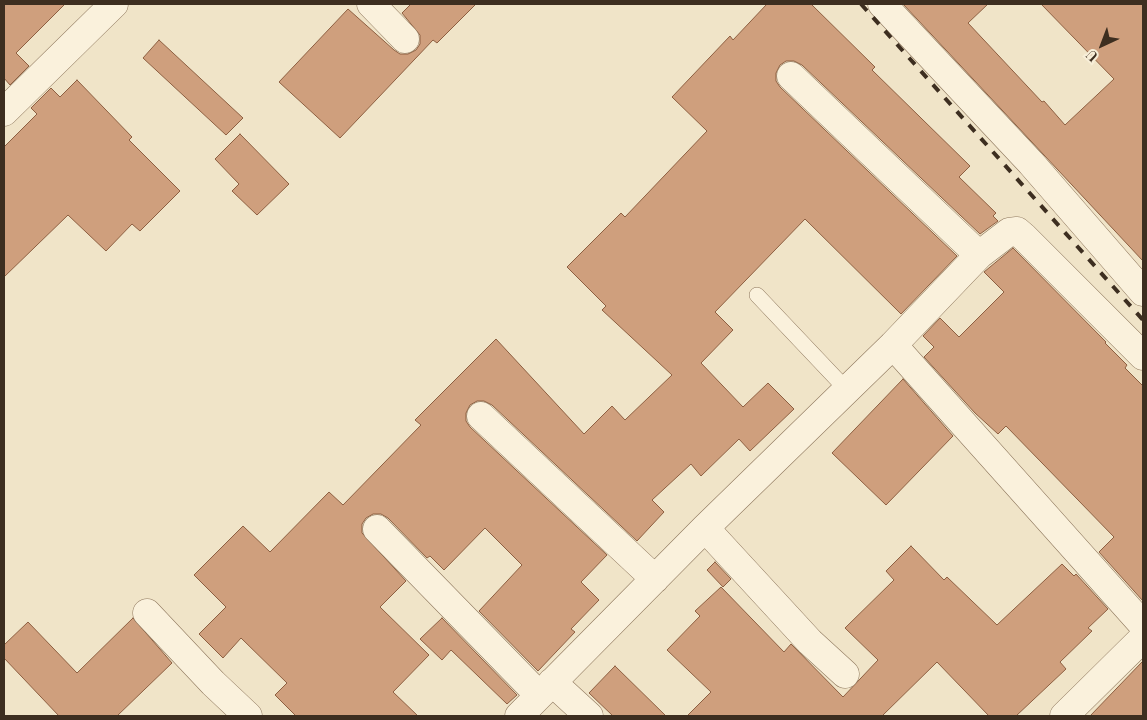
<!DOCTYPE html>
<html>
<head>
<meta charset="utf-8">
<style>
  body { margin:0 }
  #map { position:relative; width:1147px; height:720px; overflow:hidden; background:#f0e4c8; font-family:"Playfair Display",serif }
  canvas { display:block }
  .frame { position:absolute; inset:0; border:5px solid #3d2e20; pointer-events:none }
  .north { position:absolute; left:1077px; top:20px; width:50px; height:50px; -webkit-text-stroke:4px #f7eed8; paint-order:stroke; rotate:223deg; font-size:14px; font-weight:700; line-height:20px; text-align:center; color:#3d2e20 }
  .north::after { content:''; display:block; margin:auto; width:18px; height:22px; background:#3d2e20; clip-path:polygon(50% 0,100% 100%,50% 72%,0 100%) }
</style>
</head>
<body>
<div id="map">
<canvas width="1147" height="720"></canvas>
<div class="frame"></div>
<div class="north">U</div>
</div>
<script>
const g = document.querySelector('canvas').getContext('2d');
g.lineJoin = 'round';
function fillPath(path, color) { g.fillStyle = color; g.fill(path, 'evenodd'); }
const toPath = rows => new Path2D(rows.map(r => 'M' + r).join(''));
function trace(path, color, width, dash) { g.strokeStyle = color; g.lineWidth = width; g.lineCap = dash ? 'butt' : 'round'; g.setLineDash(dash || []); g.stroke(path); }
const building = toPath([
  [4,4,65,4,16,53,29,66,10,85,4,78,4,4],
  [411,4,476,4,437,43,433,40,340,138,279,82,348,9,394,50,400,54,408,54,416,50,420,44,420,35,402,13,411,4],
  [767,4,811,4,875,67,872,70,970,166,959,177,996,213,993,216,998,221,980,234,802,65,794,61,786,61,780,65,776,73,776,81,780,87,957,256,901,314,805,219,715,312,733,330,701,363,743,407,768,383,794,409,750,451,739,439,701,476,691,464,652,500,664,512,637,541,492,405,484,401,477,401,470,405,466,413,466,421,470,427,607,555,581,582,599,600,571,629,575,632,538,671,479,611,522,565,485,528,444,570,430,556,427,558,388,518,381,514,373,514,366,518,362,524,362,533,406,581,380,607,429,655,393,692,418,716,296,716,275,695,287,683,241,638,223,658,199,634,226,607,194,575,243,526,270,552,329,492,343,505,421,425,415,420,496,339,584,434,612,406,625,420,672,375,602,310,606,306,567,267,621,213,625,217,707,131,672,97,730,36,733,40,767,4],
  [903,4,988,4,968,23,1042,102,1044,101,1065,125,1114,79,1041,4,1143,4,1143,261,903,4],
  [159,40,243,118,226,135,143,58,159,40],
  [77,80,132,137,129,140,180,191,140,231,132,224,106,251,68,215,4,277,4,147,37,114,31,108,51,88,60,97,77,80],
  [240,134,289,184,257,215,232,191,239,184,215,159,240,134],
  [1013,248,1106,342,1105,343,1127,365,1125,368,1143,386,1143,601,1099,552,1114,537,1006,426,998,434,975,413,924,357,934,347,923,336,940,318,959,337,1004,292,984,272,1013,248],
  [903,379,953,436,886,505,832,453,903,379],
  [911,546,944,580,947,577,997,625,1062,564,1074,576,1076,574,1108,609,1088,628,1092,631,1060,662,1066,669,1016,716,989,716,937,662,882,716,687,716,711,692,667,650,700,616,695,611,721,587,784,652,791,644,843,697,878,660,845,628,894,580,886,571,911,546],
  [715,562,731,579,723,587,707,570,715,562],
  [133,618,172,663,117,716,59,716,4,658,4,645,28,622,77,673,133,618],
  [442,618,517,695,507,704,451,650,442,660,420,639,442,618],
  [1143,661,1143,716,1090,716,1143,661],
  [615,666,666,716,613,716,589,693,615,666]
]);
const lane = toPath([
  [757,295,846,389]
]);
const street = toPath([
  [371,4,405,39],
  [882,4,1031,163,1143,292],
  [791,76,979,255],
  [4,112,114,4],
  [893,345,1143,625],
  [481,416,655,579],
  [705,528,810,642,845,674],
  [377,529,539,695],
  [147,613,213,683,248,716],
  [552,682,589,716],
  [519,716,705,528,893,345,979,255,1009,232,1017,231,1024,237,1143,356],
  [1064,716,1143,638]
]);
const rail = toPath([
  [861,4,1143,320]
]);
fillPath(building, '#cf9f7d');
trace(building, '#8d5f41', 1);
trace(lane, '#8d765c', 16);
trace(street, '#8d765c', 29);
trace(lane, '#faf1dc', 15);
trace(street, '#faf1dc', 28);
trace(rail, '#3d2e20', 4, [9, 9]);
</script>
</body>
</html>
